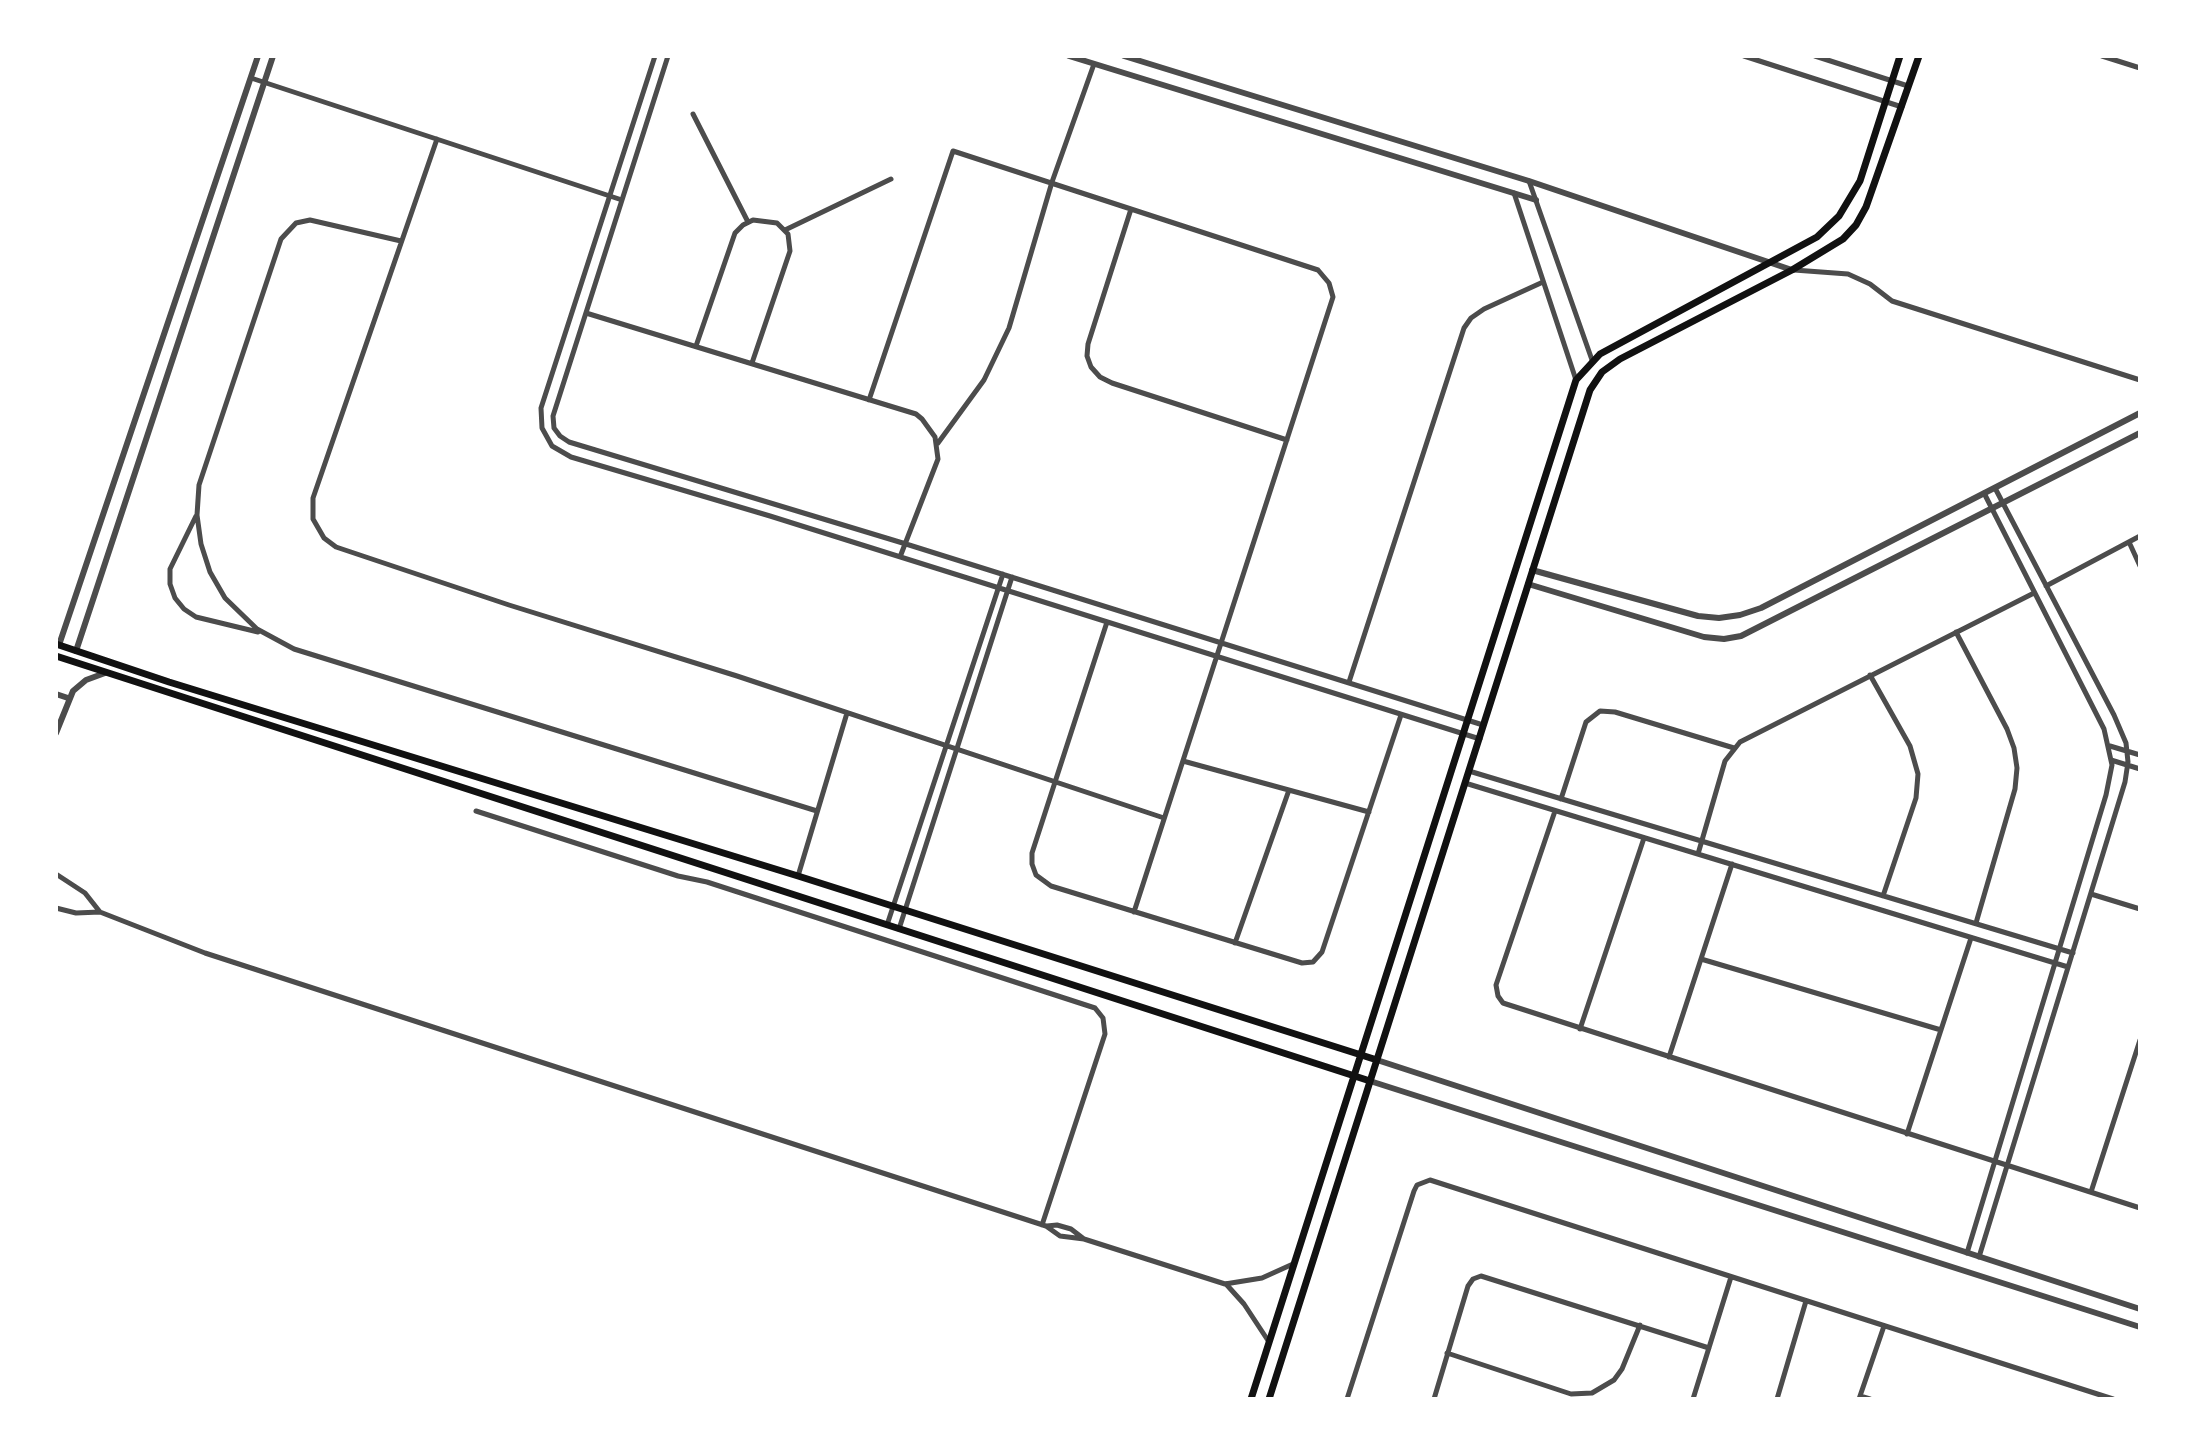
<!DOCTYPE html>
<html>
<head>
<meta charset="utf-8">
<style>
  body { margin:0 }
  #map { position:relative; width:2196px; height:1455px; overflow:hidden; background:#fff; font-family:"Fira Sans Condensed",sans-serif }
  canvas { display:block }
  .frame { position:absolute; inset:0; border:58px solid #fff; pointer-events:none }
</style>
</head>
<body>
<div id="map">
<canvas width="2196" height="1455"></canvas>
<div class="frame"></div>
</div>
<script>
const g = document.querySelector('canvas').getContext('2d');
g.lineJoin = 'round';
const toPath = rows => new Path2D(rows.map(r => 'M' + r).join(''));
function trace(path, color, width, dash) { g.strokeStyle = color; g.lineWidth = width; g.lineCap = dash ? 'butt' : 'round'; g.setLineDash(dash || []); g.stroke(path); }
const minor = toPath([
  [655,56,541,408,542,428,552,446,571,457,770,516,1480,739],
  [668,56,553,416,554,428,560,436,569,442,906,544,1483,725],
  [1744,56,1902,107],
  [1815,56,1908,86],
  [2102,56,2140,68],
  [251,78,622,200],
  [693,114,748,222],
  [437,139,313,498,313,519,324,538,336,547,509,605,737,676,1164,818],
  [1529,181,1592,360],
  [1514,193,1576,380],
  [1131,209,1088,344,1087,356,1091,367,1100,377,1112,383,1287,440],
  [785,230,891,179],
  [401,241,310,220,296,223,281,239,199,485,197,515,201,544,210,572,225,598,257,629,294,649,817,811],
  [1794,270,1848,274,1870,284,1892,301,2140,380],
  [586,313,916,414,922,419,935,437,938,459,900,557],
  [696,346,735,233,743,225,753,220,777,223,788,234,790,251,752,363],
  [869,400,953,151,1318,270,1329,283,1333,297,1134,912],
  [938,443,984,380,1009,328,1052,182,1094,64],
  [196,516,170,569,170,584,175,598,184,609,196,617,258,632],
  [2129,542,2140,566],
  [2046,586,2140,536],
  [1107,622,1032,853,1032,864,1036,875,1051,886,1302,963,1313,962,1322,952,1401,715],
  [1956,632,2007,729,2014,748,2017,768,2015,789,1976,923],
  [1870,675,1910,746,1918,774,1916,798,1883,896],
  [1349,682,1464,328,1471,318,1484,309,1543,282],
  [2110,746,2140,755],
  [2111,760,2140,769],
  [1183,761,1369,812],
  [1469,771,2073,953],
  [1465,783,2068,967],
  [1561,799,1586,722,1600,711,1615,712,1734,748],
  [476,811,678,876,707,882,1095,1008,1103,1018,1105,1034,1042,1225],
  [1555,811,1496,985,1498,996,1503,1003,2140,1208],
  [1698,854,1725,761,1740,742,2034,593],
  [56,874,85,893,100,912],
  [798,876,847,713],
  [2091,894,2140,909],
  [56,908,76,913,100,912,205,953,1046,1226,1060,1236,1084,1239,1225,1284,1262,1278,1293,1264],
  [887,925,1003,574],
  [899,929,1012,577],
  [1235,943,1289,790],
  [1701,959,1941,1030],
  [1580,1029,1644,838],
  [1669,1057,1732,864],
  [1907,1134,1971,938],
  [2091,1192,2140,1040],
  [1047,1226,1057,1225,1071,1229,1084,1239],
  [1967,1253,2106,795,2112,765,2104,729,1984,493],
  [1979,1257,2125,782,2128,762,2126,743,2114,715,1995,488],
  [1226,1284,1244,1304,1269,1342],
  [1447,1353,1571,1394,1592,1393,1614,1380,1622,1369,1640,1325],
  [1860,1396,1870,1399],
  [1347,1399,1414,1191,1417,1185,1430,1180,2113,1399],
  [1434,1399,1468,1286,1473,1279,1481,1276,1709,1348],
  [1693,1399,1731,1277],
  [1777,1399,1806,1301],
  [1859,1399,1884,1326]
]);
const tertiary = toPath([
  [1069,56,1536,200],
  [1124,56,1529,181,1792,270],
  [1532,570,1698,616,1719,618,1740,615,1761,608,2140,413],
  [1528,584,1704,637,1724,639,1741,636,2140,433],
  [59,645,258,56],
  [76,651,273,56],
  [56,694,68,698],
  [56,733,73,691,86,680,105,673],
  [1377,1060,2140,1309],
  [1370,1081,2140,1327]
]);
const secondary = toPath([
  [56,644,169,682,798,876,1377,1060],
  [56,656,1370,1081],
  [1251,1399,1576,380,1600,354,1817,237,1839,216,1860,181,1900,56],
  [1269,1399,1590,390,1602,372,1620,359,1792,270,1843,239,1856,225,1866,207,1919,56]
]);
trace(minor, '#4c4c4c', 5);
trace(tertiary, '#4c4c4c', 6);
trace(secondary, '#111', 7);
</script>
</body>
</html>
